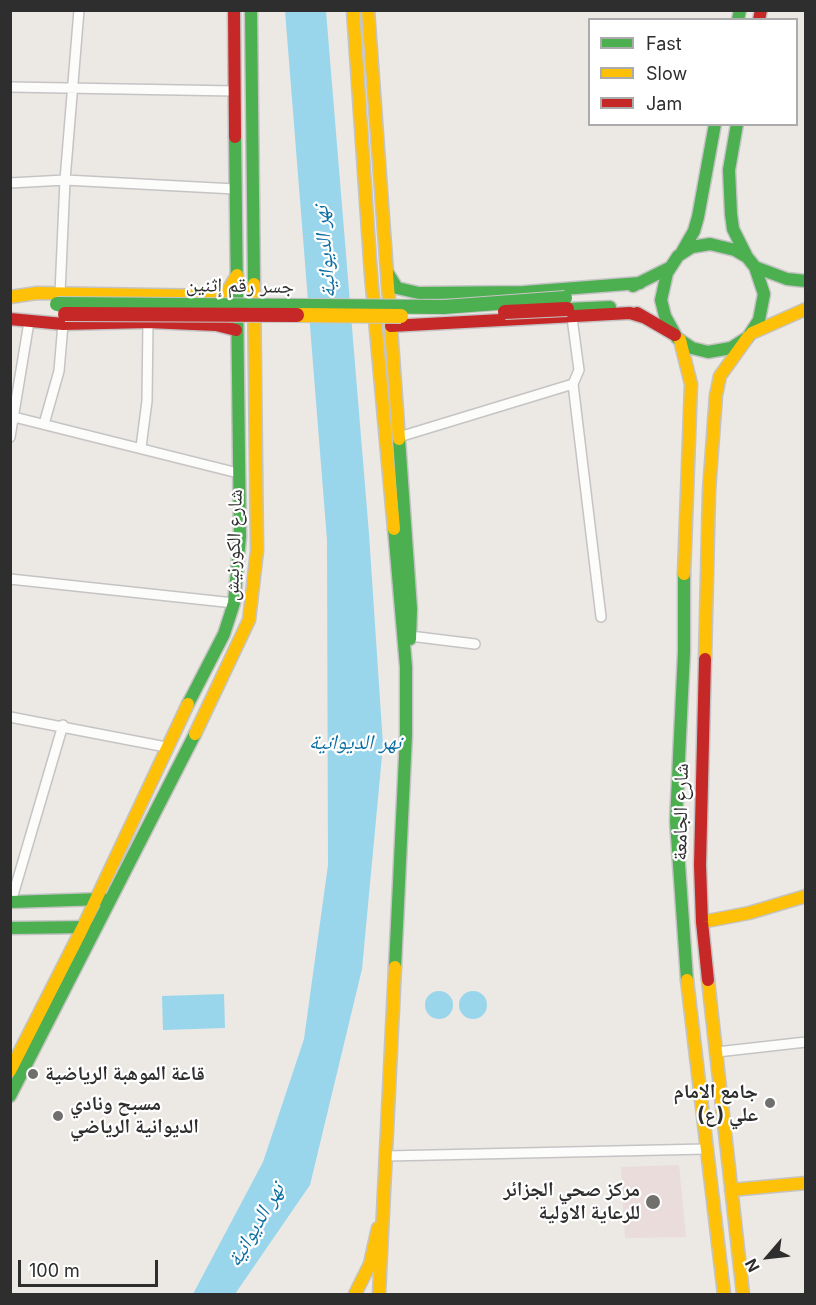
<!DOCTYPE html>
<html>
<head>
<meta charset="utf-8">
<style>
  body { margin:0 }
  #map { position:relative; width:816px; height:1305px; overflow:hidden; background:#ece8e4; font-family:Inter,sans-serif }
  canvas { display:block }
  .frame { position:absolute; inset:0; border:12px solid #2e2e2e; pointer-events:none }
  .legend { position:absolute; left:588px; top:18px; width:210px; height:108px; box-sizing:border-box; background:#fff; border:2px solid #ababab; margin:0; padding:8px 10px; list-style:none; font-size:18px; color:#2e2e2e }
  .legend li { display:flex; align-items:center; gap:12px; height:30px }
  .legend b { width:30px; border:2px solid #ababab }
  .north { position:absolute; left:738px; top:1227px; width:60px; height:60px; -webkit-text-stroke:4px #fff; paint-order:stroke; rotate:242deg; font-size:16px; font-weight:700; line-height:24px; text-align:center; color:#2e2e2e }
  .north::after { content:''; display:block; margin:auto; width:21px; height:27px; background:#2e2e2e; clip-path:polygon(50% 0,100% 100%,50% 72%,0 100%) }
  .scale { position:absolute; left:18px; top:1260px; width:140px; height:27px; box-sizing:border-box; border:3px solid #2e2e2e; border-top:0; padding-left:8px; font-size:18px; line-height:21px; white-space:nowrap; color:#2e2e2e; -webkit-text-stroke:4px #fff; paint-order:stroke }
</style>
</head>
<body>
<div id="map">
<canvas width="816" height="1305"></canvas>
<div class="frame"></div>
<ul class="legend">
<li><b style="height:8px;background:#4caf50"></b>Fast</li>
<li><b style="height:8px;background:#ffc107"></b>Slow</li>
<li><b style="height:8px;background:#c62828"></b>Jam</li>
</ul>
<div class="north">N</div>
<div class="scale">100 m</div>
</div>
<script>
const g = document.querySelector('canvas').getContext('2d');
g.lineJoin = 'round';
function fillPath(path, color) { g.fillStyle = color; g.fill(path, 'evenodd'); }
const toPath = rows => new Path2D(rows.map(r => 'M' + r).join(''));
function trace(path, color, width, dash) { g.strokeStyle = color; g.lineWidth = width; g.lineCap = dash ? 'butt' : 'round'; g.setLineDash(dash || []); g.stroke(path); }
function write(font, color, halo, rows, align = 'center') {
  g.font = font + ' Inter,"Noto Naskh Arabic",sans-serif'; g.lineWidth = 4.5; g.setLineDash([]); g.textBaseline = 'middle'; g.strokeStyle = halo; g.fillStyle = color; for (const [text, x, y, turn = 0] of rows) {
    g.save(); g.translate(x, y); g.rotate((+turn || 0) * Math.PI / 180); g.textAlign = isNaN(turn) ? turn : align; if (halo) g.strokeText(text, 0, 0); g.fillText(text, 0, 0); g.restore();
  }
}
const medical = toPath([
  [679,1165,686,1237,625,1238,621,1167]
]);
const water = toPath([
  [285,11,326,11,369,534,383,745,362,969,310,1185,235,1294,193,1294,263,1162,304,1039,328,865,327,540],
  '425 1005a14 14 0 1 1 28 0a14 14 0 1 1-28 0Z',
  '459 1005a14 14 0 1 1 28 0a14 14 0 1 1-28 0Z',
  [224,994,225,1028,163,1030,162,996]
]);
const street = toPath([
  [10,87,235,91],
  [10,183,65,180,235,189],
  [60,293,65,180,79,10],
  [573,384,601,617],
  [10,416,238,473],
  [44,424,59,371,63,324],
  [10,437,29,322],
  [399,437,573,384,579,370,572,318],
  [141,447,147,401,148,322],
  [10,579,234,603],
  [410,636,475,644],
  [10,717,166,747],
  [11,902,63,725],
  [717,1052,806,1042],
  [387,1156,706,1149]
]);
const fast = toPath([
  [251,10,254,284],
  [738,20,740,10],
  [737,124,729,170,731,214,733,229,746,255],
  [710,244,735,250,747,257,755,267,764,294,759,320,748,337,731,348,708,352,692,348,677,338,665,316,661,300,667,273,678,256,692,247,710,244],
  [682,252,694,231,698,217,715,124],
  [755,267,787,279,806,281],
  [387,272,397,288,419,293,524,292,640,283],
  [633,286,669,268],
  [567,309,610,307],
  [399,439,411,609,410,639],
  [394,529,406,667,406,735,395,967],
  [684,574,684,652,676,821,687,980],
  [188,704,224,634,234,603,240,537,235,137],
  [10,902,103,899],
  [10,928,90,927],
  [10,1096,195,734]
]);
const slow = toPath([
  [353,10,371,275,394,529],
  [368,10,399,439],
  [10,297,37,293,214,296,227,292,237,275],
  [752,333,806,309],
  [680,340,691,384,684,574],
  [705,659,709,491,716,395,720,376,748,337],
  [195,734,249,620,257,551,254,284],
  [702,922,749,913,806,896],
  [687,980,724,1294],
  [708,980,743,1294],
  [10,1071,83,927,188,704],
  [731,1190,806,1183],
  [355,1294,370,1264,378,1228],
  [379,1294,395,967]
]);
const jam = toPath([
  [234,10,235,137],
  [759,20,761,10],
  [637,313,675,335],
  [10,319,63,324,148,322,216,325,236,330],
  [391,326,630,313,643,317],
  [705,659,700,865,702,922,708,980]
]);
const fastBridge = toPath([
  [57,304,444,307,565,298]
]);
const slowBridge = toPath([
  [297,315,401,316]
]);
const jamBridge = toPath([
  [505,312,567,309],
  [65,314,297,315]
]);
const markers = [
  [33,1074,6,"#706f6e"],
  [770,1103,6,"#706f6e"],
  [58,1116,6,"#706f6e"],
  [653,1202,8,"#706f6e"]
];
const streetNames = [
  ["جسر رقم إثنين",240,286,1],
  ["شارع الكورنيش",234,545,-88],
  ["شارع الجامعة",681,812,-89]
];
const poiNames = [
  ["قاعة الموهبة الرياضية",45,1074],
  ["جامع الامام",758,1092,"right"],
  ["علي (ع)",758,1115,"right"],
  ["مسبح ونادي",70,1104],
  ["الديوانية الرياضي",70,1127],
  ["مركز صحي الجزائر",640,1190,"right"],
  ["للرعاية الاولية",640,1213,"right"]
];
const waterNames = [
  ["نهر الديوانية",325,252,-95],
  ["نهر الديوانية",355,743],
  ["نهر الديوانية",256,1225,-60]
];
fillPath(medical, '#e9dcdb');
fillPath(water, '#99d6ec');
trace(street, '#c5c4c5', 12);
trace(fast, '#c5c4c5', 15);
trace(slow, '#c5c4c5', 15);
trace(jam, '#c5c4c5', 15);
trace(street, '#fcfcfb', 9);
trace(fast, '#4caf50', 12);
trace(slow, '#ffc107', 12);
trace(jam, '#c62828', 12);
trace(fastBridge, '#c6c5c4', 16, []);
trace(slowBridge, '#c6c5c4', 16, []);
trace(jamBridge, '#c6c5c4', 16, []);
trace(fastBridge, '#4caf50', 14);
trace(slowBridge, '#ffc107', 14);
trace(jamBridge, '#c62828', 14);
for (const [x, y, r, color] of markers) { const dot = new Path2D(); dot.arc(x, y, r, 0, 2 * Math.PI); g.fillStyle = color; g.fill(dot); trace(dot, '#fff', 2); }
write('20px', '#2e2e2e', '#fff', streetNames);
write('bold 20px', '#2e2e2e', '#fff', poiNames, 'left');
write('italic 21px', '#0d6fa3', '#fff', waterNames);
</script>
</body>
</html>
